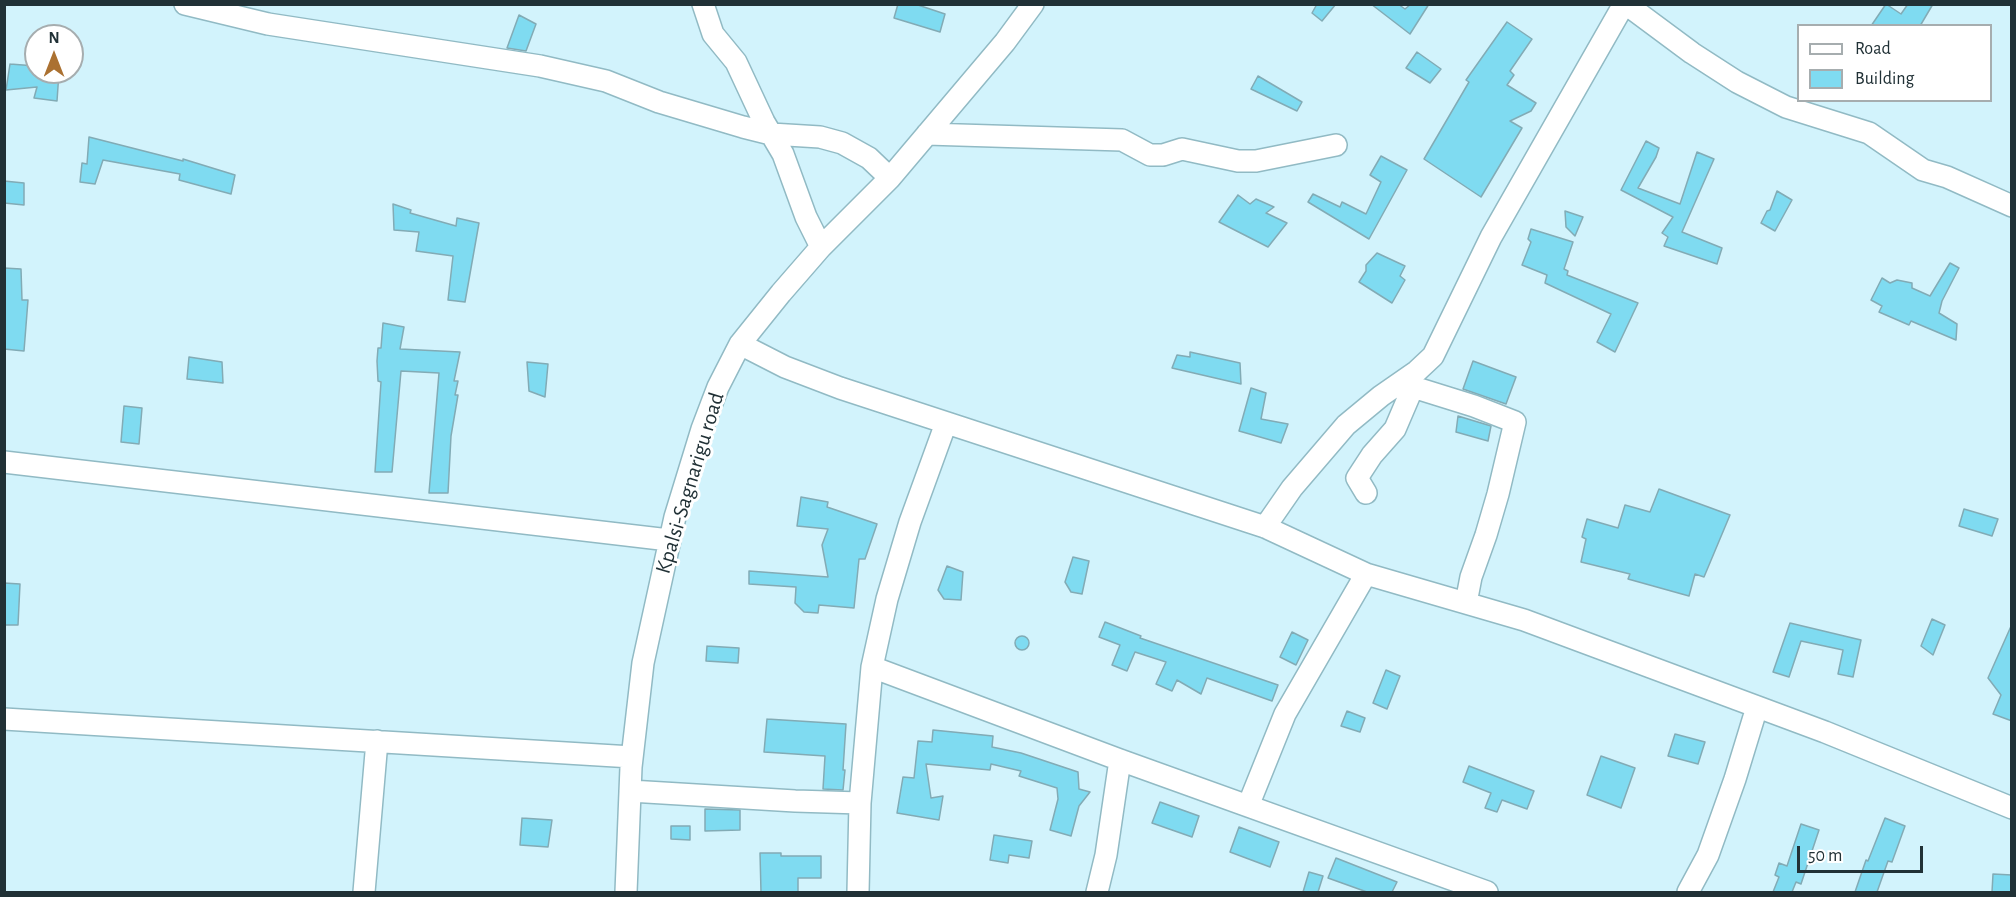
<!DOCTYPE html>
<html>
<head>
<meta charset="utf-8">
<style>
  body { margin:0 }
  #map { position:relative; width:2016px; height:897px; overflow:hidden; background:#d2f3fc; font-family:"Alegreya Sans",sans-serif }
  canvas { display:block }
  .frame { position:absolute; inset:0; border:6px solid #213136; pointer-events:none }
  .legend { position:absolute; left:1797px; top:24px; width:195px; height:78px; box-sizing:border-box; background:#fff; border:2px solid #a6adaf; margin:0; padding:8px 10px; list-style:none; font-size:18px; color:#213136 }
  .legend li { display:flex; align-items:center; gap:12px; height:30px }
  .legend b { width:30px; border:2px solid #a6adaf }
  .north { position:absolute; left:24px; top:24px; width:60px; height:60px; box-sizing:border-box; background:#fff; border:2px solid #a6adaf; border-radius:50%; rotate:0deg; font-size:16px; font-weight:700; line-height:24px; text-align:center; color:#213136 }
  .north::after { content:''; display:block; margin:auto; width:21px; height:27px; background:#ab7131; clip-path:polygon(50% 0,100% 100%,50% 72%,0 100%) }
  .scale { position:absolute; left:1797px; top:846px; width:126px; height:27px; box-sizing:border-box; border:3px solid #213136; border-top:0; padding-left:8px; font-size:18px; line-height:21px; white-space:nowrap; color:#213136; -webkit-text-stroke:4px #fff; paint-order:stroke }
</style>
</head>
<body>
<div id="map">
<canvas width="2016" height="897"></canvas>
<div class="frame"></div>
<ul class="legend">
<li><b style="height:8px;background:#fff"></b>Road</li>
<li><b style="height:16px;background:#7fdbf1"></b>Building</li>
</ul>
<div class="north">N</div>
<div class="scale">50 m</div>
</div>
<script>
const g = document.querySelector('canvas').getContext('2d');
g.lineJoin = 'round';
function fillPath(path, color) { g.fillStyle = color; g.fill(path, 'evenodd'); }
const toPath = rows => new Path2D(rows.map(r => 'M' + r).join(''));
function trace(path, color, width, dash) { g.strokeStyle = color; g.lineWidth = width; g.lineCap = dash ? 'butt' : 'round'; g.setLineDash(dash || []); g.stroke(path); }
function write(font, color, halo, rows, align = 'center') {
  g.font = font + ' "Alegreya Sans",sans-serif'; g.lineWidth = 6; g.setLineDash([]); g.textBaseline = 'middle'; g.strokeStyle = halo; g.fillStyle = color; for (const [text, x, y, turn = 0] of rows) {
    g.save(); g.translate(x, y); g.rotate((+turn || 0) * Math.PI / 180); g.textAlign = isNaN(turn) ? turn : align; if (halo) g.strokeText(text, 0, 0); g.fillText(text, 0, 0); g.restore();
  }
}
const building = toPath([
  [898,4,915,4,945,14,940,32,894,18,898,4],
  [1317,4,1336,4,1322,21,1312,13,1317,4],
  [1371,4,1398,4,1405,9,1411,4,1429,4,1410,34,1371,4],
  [1886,4,1901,14,1908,4,1933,4,1920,26,1871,26,1886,4],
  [519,15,536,24,526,51,507,48,519,15],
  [1507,22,1532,39,1510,71,1514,75,1507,85,1536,103,1531,111,1510,121,1522,128,1481,197,1424,159,1469,82,1466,80,1507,22],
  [1417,52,1441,69,1430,83,1406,68,1417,52],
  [10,64,36,66,36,72,59,72,57,101,34,98,37,87,6,90,10,64],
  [1258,76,1302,102,1297,111,1251,89,1258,76],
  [89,137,183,161,183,159,235,175,231,194,179,180,180,174,103,160,95,184,80,182,82,163,87,164,89,137],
  [1646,141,1659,148,1656,157,1638,188,1680,204,1697,152,1714,159,1682,232,1722,248,1717,264,1664,246,1668,237,1662,233,1673,217,1621,190,1646,141],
  [1381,156,1407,170,1369,239,1308,202,1313,194,1340,207,1342,202,1366,214,1381,182,1370,175,1381,156],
  [4,181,24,183,24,205,4,203,4,181],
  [1777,191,1792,200,1775,231,1761,223,1767,211,1770,210,1777,191],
  [1238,195,1250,204,1256,199,1274,207,1266,213,1287,223,1268,247,1219,222,1238,195],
  [393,204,411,210,410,213,456,226,457,218,479,223,465,302,448,300,453,256,416,251,419,232,394,230,393,204],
  [1565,211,1583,217,1575,236,1566,227,1565,211],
  [1531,229,1573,242,1564,269,1568,271,1567,275,1638,303,1615,352,1597,342,1611,314,1545,283,1547,275,1522,265,1531,242,1528,239,1531,229],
  [1377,253,1405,266,1400,276,1405,280,1392,303,1359,282,1366,271,1366,265,1377,253],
  [1950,263,1959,268,1942,301,1939,313,1957,324,1956,340,1911,321,1909,325,1879,312,1882,306,1871,300,1882,278,1890,283,1897,280,1912,283,1912,288,1930,296,1950,263],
  [4,268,21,269,22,300,28,300,24,351,4,349,4,268],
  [383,323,404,327,400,349,460,352,454,381,458,381,455,395,458,395,451,436,448,493,429,493,439,373,401,371,392,472,375,472,381,382,378,381,377,361,378,348,381,348,383,323],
  [1190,352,1240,363,1241,384,1172,368,1177,355,1190,357,1190,352],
  [189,357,222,362,223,383,187,379,189,357],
  [1473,361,1516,377,1506,404,1463,389,1473,361],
  [527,362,548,364,545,397,529,391,527,362],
  [1251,388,1266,393,1261,419,1288,424,1281,443,1239,431,1251,388],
  [124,406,142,408,139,444,121,442,124,406],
  [1458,416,1491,426,1488,441,1456,432,1458,416],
  [1659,489,1730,515,1704,577,1695,574,1689,596,1628,579,1630,574,1581,562,1586,539,1582,537,1587,519,1618,528,1625,505,1650,512,1659,489],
  [801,497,828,502,827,507,877,524,865,559,859,559,854,608,819,605,818,613,804,612,795,603,796,587,749,584,749,571,828,577,822,545,828,529,797,526,801,497],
  [1964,509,1998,519,1992,536,1959,526,1964,509],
  [1073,557,1089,561,1082,594,1071,592,1065,582,1073,557],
  [947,566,963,572,961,600,944,599,938,590,947,566],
  [4,583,20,584,18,625,4,625,4,583],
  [1932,619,1945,625,1933,655,1921,646,1932,619],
  [1105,622,1141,636,1140,638,1278,685,1272,701,1207,678,1201,694,1177,680,1172,691,1156,684,1166,662,1135,652,1127,671,1112,665,1120,645,1099,637,1105,622],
  [1790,623,1861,640,1853,677,1838,674,1843,650,1801,641,1789,677,1773,672,1790,623],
  [2012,624,2012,721,1993,714,2001,695,1988,678,2012,624],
  [1292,632,1308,640,1296,665,1280,657,1292,632],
  '1015 643a7 7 0 1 1 14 0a7 7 0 1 1-14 0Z',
  [707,646,739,648,738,663,706,661,707,646],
  [1386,670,1400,676,1387,709,1373,703,1386,670],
  [1347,711,1365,718,1360,732,1341,726,1347,711],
  [767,719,846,724,843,770,845,770,843,790,823,789,825,756,764,752,767,719],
  [933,730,993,736,992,747,1021,753,1078,772,1079,789,1090,792,1079,806,1071,836,1050,830,1058,799,1057,788,1019,776,1021,771,991,764,990,770,926,764,931,798,943,796,939,820,897,813,903,777,914,778,918,741,932,742,933,730],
  [1675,734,1705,742,1698,764,1668,756,1675,734],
  [1601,756,1635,768,1621,808,1587,795,1601,756],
  [1469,766,1534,791,1527,809,1502,800,1497,812,1485,808,1491,793,1463,782,1469,766],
  [1160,802,1199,816,1192,837,1152,823,1160,802],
  [705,809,740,810,740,830,705,831,705,809],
  [522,818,552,820,548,847,520,845,522,818],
  [1885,818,1905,826,1892,862,1888,861,1877,892,1855,892,1866,860,1868,861,1885,818],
  [1801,824,1819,830,1801,884,1796,882,1792,892,1773,892,1779,877,1775,875,1779,863,1787,866,1801,824],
  [671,826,690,826,690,840,671,839,671,826],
  [1239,827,1279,842,1270,867,1230,852,1239,827],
  [994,835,1032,841,1029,858,1009,855,1008,863,990,860,994,835],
  [760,853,781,853,781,856,821,856,821,878,798,878,798,892,761,892,760,853],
  [1336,858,1397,882,1392,892,1367,892,1328,878,1336,858],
  [1309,872,1323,876,1318,892,1303,892,1309,872],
  [1993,874,2012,875,2012,892,1992,892,1993,874]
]);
const minor = toPath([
  [185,4,268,24,540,66,606,81,659,102,743,127,771,134,820,137,842,143,869,158,890,178],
  [703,4,713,34,736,62,764,122,783,154,806,217,821,247],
  [1626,4,1692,53,1737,82,1786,107,1869,133,1923,170,1947,177,2012,206],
  [927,134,1122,140,1150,155,1163,155,1182,149,1238,161,1256,161,1336,145],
  [740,344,785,367,840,388,1265,527,1366,574,1524,620,1825,732,2012,808],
  [4,462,669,540],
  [1366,493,1357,478,1372,455,1395,429,1413,387,1474,406,1515,422,1498,494,1486,535,1471,577,1466,603],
  [1265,527,1292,488,1346,425,1381,396,1417,371,1433,356,1491,237,1624,4],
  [872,667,1120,760,1487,892],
  [4,719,632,757],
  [630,791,795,801,860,803],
  [1248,806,1285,714,1366,574],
  [364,892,377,741],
  [626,892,631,767,643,663,675,517,702,429,718,387,740,344,781,293,821,247,890,178,1005,42,1033,4],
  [858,892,860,803,872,667,887,599,910,522,946,423],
  [1097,892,1106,855,1120,760],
  [1688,892,1708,855,1735,779,1757,707]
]);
const streetNames = [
  ["Kpalsi-Sagnarigu road",690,483,-73]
];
fillPath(building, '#7fdbf1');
trace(building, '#82abb5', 1.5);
trace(minor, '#91bac4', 24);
trace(minor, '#fff', 21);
write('22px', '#213136', '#fff', streetNames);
</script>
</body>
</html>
